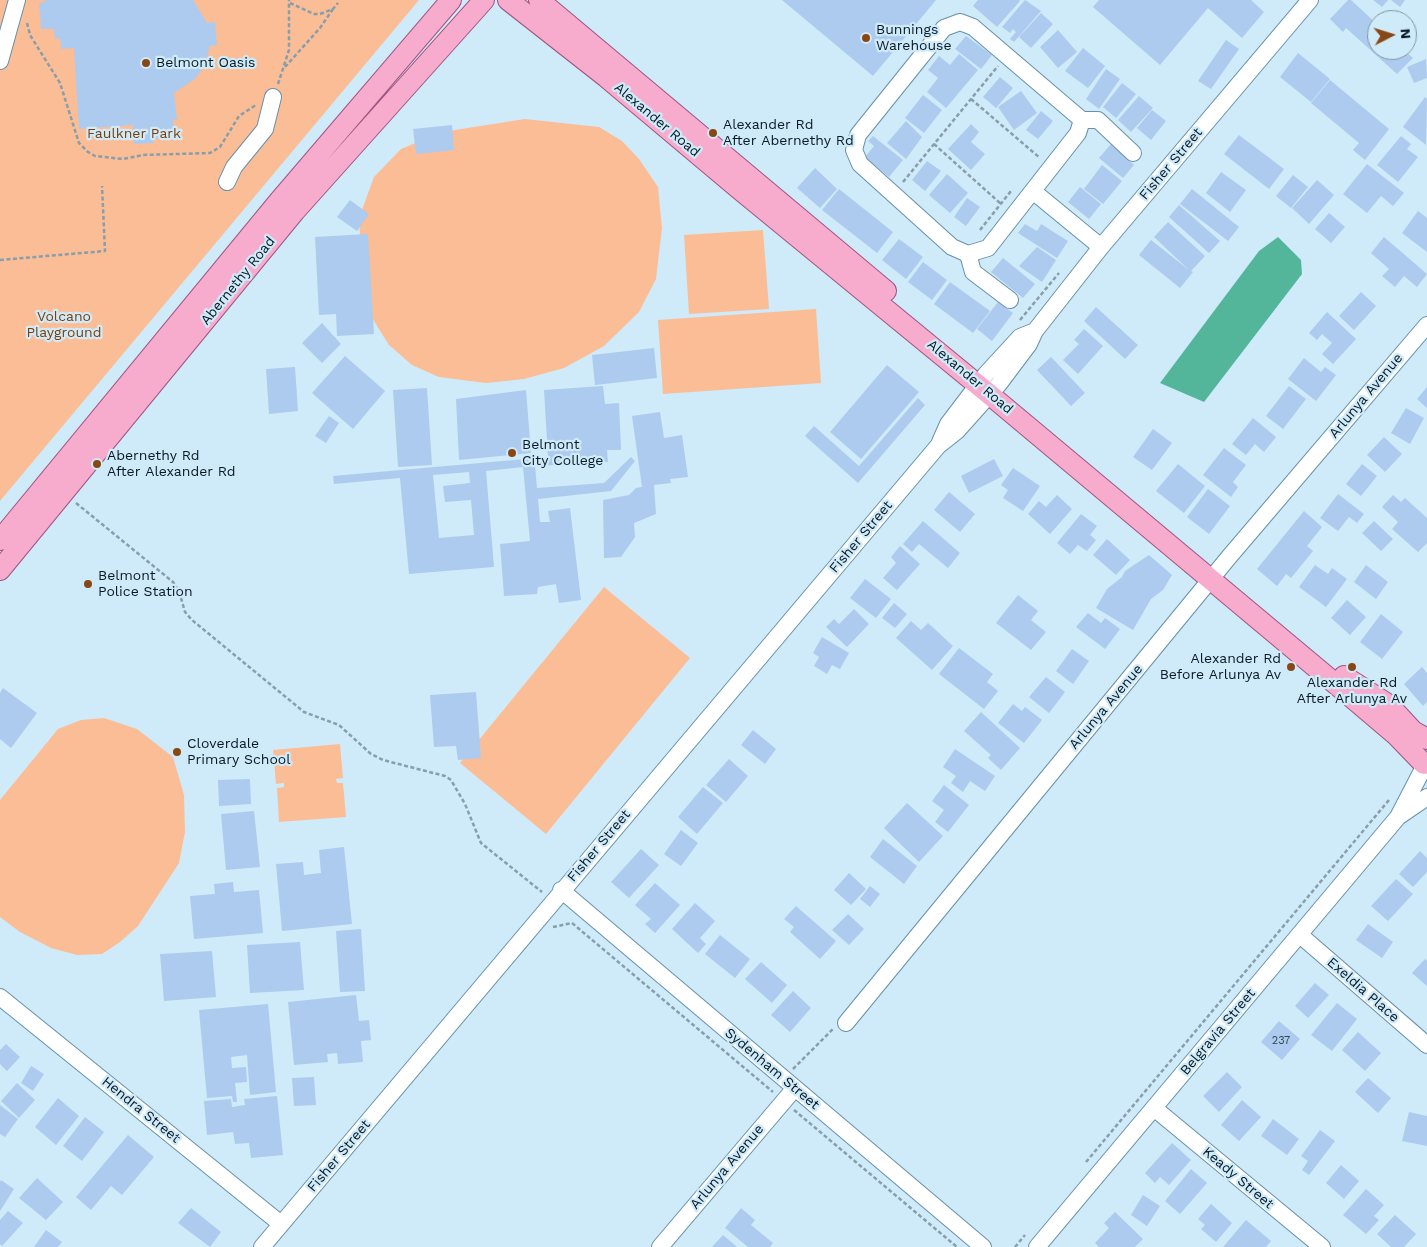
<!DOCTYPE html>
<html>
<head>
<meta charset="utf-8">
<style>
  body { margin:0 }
  #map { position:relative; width:1427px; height:1247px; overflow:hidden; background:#cfeaf9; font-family:"Work Sans",sans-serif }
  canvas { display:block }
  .north { position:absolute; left:1367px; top:10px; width:50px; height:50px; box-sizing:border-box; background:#cfeaf9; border:1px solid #7f97a3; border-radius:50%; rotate:85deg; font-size:14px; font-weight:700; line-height:20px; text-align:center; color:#081a23 }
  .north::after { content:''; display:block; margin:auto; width:18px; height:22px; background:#894715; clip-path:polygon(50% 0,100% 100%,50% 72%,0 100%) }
</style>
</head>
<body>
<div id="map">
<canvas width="1427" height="1247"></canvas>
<div class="north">N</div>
</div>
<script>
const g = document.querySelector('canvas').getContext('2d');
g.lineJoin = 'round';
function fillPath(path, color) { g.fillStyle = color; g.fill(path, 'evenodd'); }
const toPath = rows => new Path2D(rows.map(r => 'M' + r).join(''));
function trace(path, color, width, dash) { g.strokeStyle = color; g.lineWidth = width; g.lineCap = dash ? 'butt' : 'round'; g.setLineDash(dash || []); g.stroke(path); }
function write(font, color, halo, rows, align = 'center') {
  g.font = font + ' "Work Sans",sans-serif'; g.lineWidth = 4.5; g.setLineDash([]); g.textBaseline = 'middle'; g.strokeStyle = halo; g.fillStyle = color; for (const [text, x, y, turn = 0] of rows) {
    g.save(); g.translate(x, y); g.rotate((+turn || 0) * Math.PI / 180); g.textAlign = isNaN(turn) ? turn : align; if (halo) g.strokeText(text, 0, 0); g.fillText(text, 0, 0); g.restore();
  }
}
const green = toPath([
  [0,0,419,0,0,501],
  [525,119,599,127,622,141,639,159,658,187,662,228,656,279,639,312,604,346,564,368,524,379,486,383,439,377,412,365,389,345,369,313,362,272,359,218,374,177,401,149,442,132],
  [763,230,769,309,689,314,684,235],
  [816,309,821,383,663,394,658,320],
  [604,587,690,658,546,834,460,763],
  [104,718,137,729,173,757,184,795,185,832,179,863,138,926,120,942,102,954,77,955,51,948,20,932,0,917,0,800,58,729,81,720],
  [340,744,343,778,336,779,337,783,343,783,346,817,279,822,277,788,284,787,284,783,276,784,273,750]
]);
const water = toPath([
  [1278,237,1301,260,1302,274,1204,402,1160,383,1259,251]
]);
const building = toPath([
  [45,0,193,0,207,23,215,22,217,45,210,46,205,64,196,78,174,93,177,120,173,120,175,138,154,139,154,143,134,144,133,125,79,129,74,48,61,49,60,38,55,39,54,29,41,29,39,3,45,2],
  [782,0,936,0,873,76],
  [978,0,1019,0,1020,1,997,27,973,6],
  [1025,0,1041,11,1014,42,1010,39,1016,32,1013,29,1010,33,1002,27],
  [1099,0,1251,0,1264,12,1242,38,1208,8,1160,65,1093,7],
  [1348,0,1351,0,1377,24,1377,50,1404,50,1413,58,1397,74,1346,28,1343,32,1330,19],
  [1373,0,1388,0,1382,7],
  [1391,0,1405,0,1400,7],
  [1041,13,1053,24,1031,48,1019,37],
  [1058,30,1077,52,1058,68,1040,47],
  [966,36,992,55,981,69,955,49],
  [1226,40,1239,49,1211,89,1198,81],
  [1083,48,1105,66,1088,88,1065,71],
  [1298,53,1330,79,1311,102,1280,77],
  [959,54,978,70,946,108,927,92,938,78,928,70,939,56,950,65],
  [1426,59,1427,78,1414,83,1407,67],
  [1106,69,1120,79,1099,109,1086,99],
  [1000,77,1013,88,996,108,983,97],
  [1330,80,1389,129,1365,160,1353,150,1359,143,1311,103],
  [1122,83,1136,94,1116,118,1103,107],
  [1021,91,1037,113,1014,130,998,107],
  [923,95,942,110,924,133,905,118],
  [1139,96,1153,108,1131,132,1118,120],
  [1425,97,1427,99,1426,145,1403,127],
  [1152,110,1166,121,1151,140,1137,128],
  [1041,111,1053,121,1038,139,1026,130],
  [906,121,922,137,906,159,887,143],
  [971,124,979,132,971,142,985,154,971,170,948,149],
  [452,125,454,150,416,154,413,129],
  [1239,135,1284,169,1269,189,1224,154],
  [873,136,903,160,889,177,865,157,874,146,868,141],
  [1401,136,1411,144,1407,149,1418,157,1398,182,1377,165],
  [1111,144,1134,165,1123,178,1099,158],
  [927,161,941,171,925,191,912,180],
  [1367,164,1404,193,1393,206,1381,196,1367,213,1343,194],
  [1102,165,1122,181,1103,204,1084,189],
  [815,168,837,189,820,208,797,188],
  [1221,172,1246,190,1230,212,1206,193],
  [947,174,968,193,950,213,929,195],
  [1293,175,1308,187,1291,208,1276,196],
  [1317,180,1334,195,1309,224,1292,208],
  [1080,187,1101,204,1089,219,1068,202],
  [839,189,893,232,877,253,822,210],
  [1192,189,1239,227,1228,241,1180,204],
  [967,198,980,207,966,226,954,217],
  [350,200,369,214,357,231,337,217],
  [1179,205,1220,241,1209,253,1169,217],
  [1418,211,1427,218,1427,252,1402,233],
  [1329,213,1345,227,1331,243,1315,229],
  [1168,222,1205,256,1191,271,1193,272,1180,288,1139,255,1151,240,1189,270,1154,237],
  [1025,224,1037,231,1041,224,1068,241,1057,258,1018,233],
  [368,234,374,334,337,336,336,314,319,315,315,237],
  [1384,237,1427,274,1417,287,1404,276,1395,287,1382,276,1389,269,1371,253],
  [899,239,923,257,906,279,882,260],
  [1037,247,1056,260,1042,282,1019,266],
  [1003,258,1035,284,1023,298,991,272],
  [923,262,947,280,932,300,908,282],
  [950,282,990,311,973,333,934,304],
  [1361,292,1376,306,1354,330,1339,316],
  [998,302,1013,313,992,341,977,329],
  [1096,307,1138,345,1125,359,1084,321],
  [1327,312,1356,339,1333,364,1322,354,1332,343,1322,334,1317,340,1309,333],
  [322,323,341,344,322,363,302,343],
  [1084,329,1103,346,1078,374,1063,360,1079,344,1074,340],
  [654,348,657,378,595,385,592,355],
  [345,356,385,391,353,429,312,393],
  [1051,357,1085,393,1071,406,1037,370],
  [1304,358,1321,372,1325,367,1336,375,1316,401,1288,379],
  [887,365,919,392,861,459,830,432],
  [295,367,298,411,269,414,266,369],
  [603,386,605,404,619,403,621,450,607,450,608,462,535,466,537,488,604,483,631,457,635,461,611,491,538,499,540,522,550,522,548,511,570,508,581,600,559,603,556,584,538,587,537,594,504,596,500,544,530,541,523,467,486,471,494,567,409,574,400,478,334,484,333,476,548,457,544,390],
  [469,472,470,483,443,486,445,502,471,500,474,535,439,538,433,475],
  [1289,386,1306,399,1283,429,1266,416],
  [1427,387,1427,408,1417,399],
  [427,388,432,465,398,467,393,390],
  [526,390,531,453,459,460,456,399],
  [918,398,925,405,858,483,805,436,814,426,859,466],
  [1406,408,1424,418,1410,444,1391,433],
  [660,412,664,438,682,435,688,477,670,479,671,483,654,485,656,514,634,523,635,537,621,557,604,558,603,500,629,495,636,488,642,487,632,416],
  [329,416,339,423,326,443,315,436],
  [1253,418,1276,437,1264,452,1255,444,1246,455,1232,444],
  [1153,429,1172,443,1152,470,1133,457],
  [1384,437,1402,454,1385,472,1367,455],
  [1224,448,1246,465,1233,482,1238,487,1231,497,1203,475],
  [994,459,1003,476,969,493,961,476],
  [1178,464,1205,486,1184,513,1156,491],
  [1362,464,1377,476,1361,496,1346,484],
  [1013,468,1040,486,1023,511,1003,498,1008,490,1001,485],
  [1208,489,1230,506,1209,534,1187,517],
  [949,492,975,514,960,532,934,510],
  [1338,494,1364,514,1357,523,1349,517,1338,531,1320,518],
  [1057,495,1072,509,1050,534,1028,514,1039,501,1046,507],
  [1393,495,1401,502,1405,498,1427,518,1427,543,1418,552,1392,529,1398,522,1382,507],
  [1304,511,1322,527,1307,546,1313,551,1291,578,1286,574,1277,586,1257,569],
  [1081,514,1097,526,1090,535,1096,540,1087,551,1078,545,1070,554,1057,543],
  [923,521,960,553,948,568,919,544,912,552,903,544],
  [1374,521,1393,539,1381,551,1362,533],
  [1107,539,1130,560,1116,575,1093,555],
  [900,546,920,564,897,590,883,578,896,563,891,557],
  [1149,555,1172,575,1163,590,1151,599,1133,630,1096,608,1107,589,1122,577,1125,571],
  [1315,565,1328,574,1332,568,1347,579,1326,607,1299,587],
  [1366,565,1388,582,1376,599,1354,582],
  [865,579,891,599,876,618,850,598],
  [1018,595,1038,611,1031,620,1046,632,1031,650,996,623],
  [1347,600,1366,617,1350,635,1331,618],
  [894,603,907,614,895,628,882,618],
  [854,609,869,624,847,647,826,627,834,619,839,624],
  [1088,613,1101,623,1105,618,1120,629,1105,649,1076,627],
  [1381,614,1403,632,1382,659,1360,642],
  [911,621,921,630,928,623,953,646,932,670,896,638],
  [822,637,849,653,840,669,832,665,827,674,814,666,819,657,813,653],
  [959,648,993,674,987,682,998,691,984,709,939,674],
  [1072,649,1089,661,1073,684,1056,671],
  [1422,667,1427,673,1427,702,1423,706,1404,684],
  [1046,677,1065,692,1049,713,1029,697],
  [3,688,37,713,11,748,0,739,0,693],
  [476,692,481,758,458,760,456,746,434,747,430,695],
  [1013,704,1022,711,1025,707,1042,720,1024,743,998,723],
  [981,712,1020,748,1001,770,988,758,991,755,964,731],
  [753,730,776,749,765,764,741,745],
  [955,749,995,776,985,791,970,781,963,792,951,783,956,776,943,767],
  [729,759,748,776,726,802,706,785],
  [250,779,251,804,219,806,218,780],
  [944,785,969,805,948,832,935,822,944,810,932,801],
  [703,787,723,803,697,834,678,817],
  [907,803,943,836,919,862,884,828],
  [254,811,260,867,226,870,221,814],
  [681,830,698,843,681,866,664,854],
  [883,839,917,866,904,884,870,857],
  [344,847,352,924,282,931,276,864,303,862,304,875,321,873,319,850],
  [641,849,659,865,629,898,611,882],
  [1420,851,1427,858,1427,872,1413,887,1399,874],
  [849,873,866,889,851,905,834,890],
  [1396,879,1413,894,1388,921,1371,906],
  [233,882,234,892,259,890,263,933,194,939,190,896,215,894,214,884],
  [655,883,680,905,655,933,645,924,651,919,635,905],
  [870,886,880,894,870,907,860,899],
  [695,903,715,921,700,938,706,944,698,953,672,929],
  [796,906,836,941,820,959,790,932,794,927,784,919],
  [848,914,864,929,849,945,832,930],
  [1368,924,1393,942,1382,958,1356,940],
  [361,929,365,991,340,992,336,931],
  [720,935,750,959,735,978,705,954],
  [300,942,304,990,250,993,247,945],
  [212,951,216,997,164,1001,160,954],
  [1425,959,1427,961,1427,986,1412,973],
  [761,962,787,985,772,1003,745,979],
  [1315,983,1329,995,1308,1018,1295,1006],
  [793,991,811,1008,790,1032,771,1015],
  [356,995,359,1021,369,1020,371,1040,361,1041,363,1062,338,1064,337,1053,327,1054,328,1062,294,1065,288,1002],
  [1337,1003,1357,1019,1332,1051,1311,1035],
  [268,1004,276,1092,250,1095,247,1055,231,1057,232,1068,246,1067,247,1082,235,1083,237,1102,233,1102,232,1096,207,1098,199,1010],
  [1279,1021,1300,1039,1282,1060,1261,1042],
  [1358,1032,1381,1053,1365,1071,1342,1050],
  [6,1044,20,1057,7,1071,0,1064,0,1050],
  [31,1066,44,1074,33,1091,21,1083],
  [1227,1072,1242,1087,1219,1112,1203,1096],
  [314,1077,316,1105,294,1106,292,1078],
  [1368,1078,1391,1098,1378,1113,1355,1092],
  [17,1083,35,1100,19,1118,1,1101],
  [277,1096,283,1155,251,1158,249,1143,235,1144,233,1132,207,1135,204,1101,231,1099,232,1107,245,1105,244,1099],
  [58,1098,79,1116,56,1145,35,1127],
  [1242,1100,1261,1117,1239,1141,1221,1125],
  [0,1105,18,1119,5,1137,0,1134],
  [1409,1112,1427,1116,1427,1146,1402,1141],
  [85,1117,104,1132,82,1161,63,1146],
  [1273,1119,1299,1139,1287,1155,1261,1136],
  [1320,1130,1335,1141,1309,1175,1302,1170,1308,1161,1301,1156],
  [128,1135,154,1157,122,1195,111,1186,91,1210,76,1197],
  [1172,1143,1191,1160,1169,1185,1160,1177,1155,1183,1145,1173],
  [1341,1165,1359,1181,1344,1199,1326,1183],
  [1191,1169,1207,1183,1180,1214,1165,1201],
  [37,1178,63,1202,46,1220,19,1198],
  [1,1180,14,1189,0,1211,0,1182],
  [1366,1189,1384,1205,1374,1216,1379,1220,1366,1234,1343,1215],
  [1143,1195,1160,1206,1147,1226,1131,1215],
  [1211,1204,1232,1223,1216,1242,1201,1229,1205,1225,1198,1219],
  [191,1208,221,1232,210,1247,178,1223],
  [741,1208,755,1220,751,1225,773,1243,770,1247,748,1247,725,1228],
  [8,1211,23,1223,2,1246,0,1244,0,1220],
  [1115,1212,1143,1239,1135,1247,1099,1247,1095,1243,1109,1228,1104,1223],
  [1395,1215,1416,1234,1404,1247,1391,1247,1377,1234],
  [1246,1220,1271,1241,1266,1247,1223,1247],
  [46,1230,62,1242,58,1247,34,1247],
  [723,1235,737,1247,712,1247]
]);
const path = toPath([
  [290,3,314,14,320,14,333,9,338,3],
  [27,23,30,35,60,83,79,143,88,152,95,156,123,159,143,155,210,153,220,147,239,116,256,105],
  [285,67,320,28,333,9],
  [278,84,289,50,289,0],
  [971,99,1040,158],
  [934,144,1000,203],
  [903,182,998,66],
  [980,230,1011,191],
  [0,260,105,251,102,186],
  [1020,320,1059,273],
  [76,503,173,582,179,591,185,612,192,620,304,712,339,725,371,754,383,760,445,776,451,780,465,804,481,843,542,892],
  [553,927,572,923,773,1092],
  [793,1069,833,1029],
  [794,1110,957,1247],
  [1086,1162,1389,800],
  [1015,1247,1025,1235]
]);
const minor = toPath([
  [960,22,973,27,1082,120,1078,133,988,248,968,254,952,247,860,164,854,150,858,135,944,28,960,22],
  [0,61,17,0],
  [1082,120,1098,120,1133,153],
  [227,182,234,167,265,129,273,97],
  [1034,192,1101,247],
  [968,254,973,272,1010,300],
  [940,442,948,424,986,374,1020,337,1035,331],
  [1398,817,1427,797],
  [561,890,983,1247],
  [1300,935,1427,1045],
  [0,997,281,1224],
  [846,1023,1229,557,1427,325],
  [1154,1108,1322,1247],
  [262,1247,938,446,957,431,999,384,1029,344,1035,331,1101,247,1310,0],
  [660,1247,795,1088],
  [1037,1247,1398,817,1424,767]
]);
const major = toPath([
  [508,0,606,77,738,188,989,394,1350,696,1396,735,1424,764],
  [539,0,886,291],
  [0,540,279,201,451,0],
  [0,570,295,211,484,0],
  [1344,676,1389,705,1413,731,1427,739]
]);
const markers = [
  [866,38,5,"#894715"],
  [146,63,5,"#894715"],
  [713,133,5,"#894715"],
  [512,453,5,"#894715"],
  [97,464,5,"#894715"],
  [88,584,5,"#894715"],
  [1291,667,5,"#894715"],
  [1352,667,5,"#894715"],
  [177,752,5,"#894715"]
];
const numberNames = [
  ["237",1281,1041]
];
const poiNames = [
  ["Bunnings",876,30],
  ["Warehouse",876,46],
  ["Belmont Oasis",156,63],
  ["Alexander Rd",723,125],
  ["After Abernethy Rd",723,141],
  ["Belmont",522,445],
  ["City College",522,461],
  ["Abernethy Rd",107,456],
  ["After Alexander Rd",107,472],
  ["Belmont",98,576],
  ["Police Station",98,592],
  ["Alexander Rd",1281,659,"right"],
  ["Before Arlunya Av",1281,675,"right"],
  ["Alexander Rd",1352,683,"center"],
  ["After Arlunya Av",1352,699,"center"],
  ["Cloverdale",187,744],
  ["Primary School",187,760]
];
const streetNames = [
  ["Alexander Road",657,120,40],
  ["Fisher Street",1171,164,-50],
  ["Abernethy Road",238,281,-51],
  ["Alexander Road",970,377,40],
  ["Arlunya Avenue",1366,396,-50],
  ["Fisher Street",861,537,-50],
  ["Arlunya Avenue",1106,707,-50],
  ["Fisher Street",599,846,-50],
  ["Exeldia Place",1363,990,41],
  ["Belgravia Street",1218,1032,-50],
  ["Sydenham Street",772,1069,40],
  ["Hendra Street",141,1110,39],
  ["Fisher Street",339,1156,-50],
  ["Arlunya Avenue",727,1167,-50],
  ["Keady Street",1238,1178,40]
];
const parkNames = [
  ["Faulkner Park",134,134],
  ["Volcano",64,317],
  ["Playground",64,333]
];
fillPath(green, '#fbbd96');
fillPath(water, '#53b69b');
fillPath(building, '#adcbee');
trace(minor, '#6691a9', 18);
trace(major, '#9f557d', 22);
trace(path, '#879eab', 2.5, [4, 2.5]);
trace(minor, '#fff', 16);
trace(major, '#f7acce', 20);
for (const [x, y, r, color] of markers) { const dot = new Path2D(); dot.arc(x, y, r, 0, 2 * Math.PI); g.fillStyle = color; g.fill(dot); trace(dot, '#cfeaf9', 2); }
write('11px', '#314656', null, numberNames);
write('14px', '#081a23', '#cfeaf9', poiNames, 'left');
write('14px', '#081a23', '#cfeaf9', streetNames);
write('14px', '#7c3d09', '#cfeaf9', parkNames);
</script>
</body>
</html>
